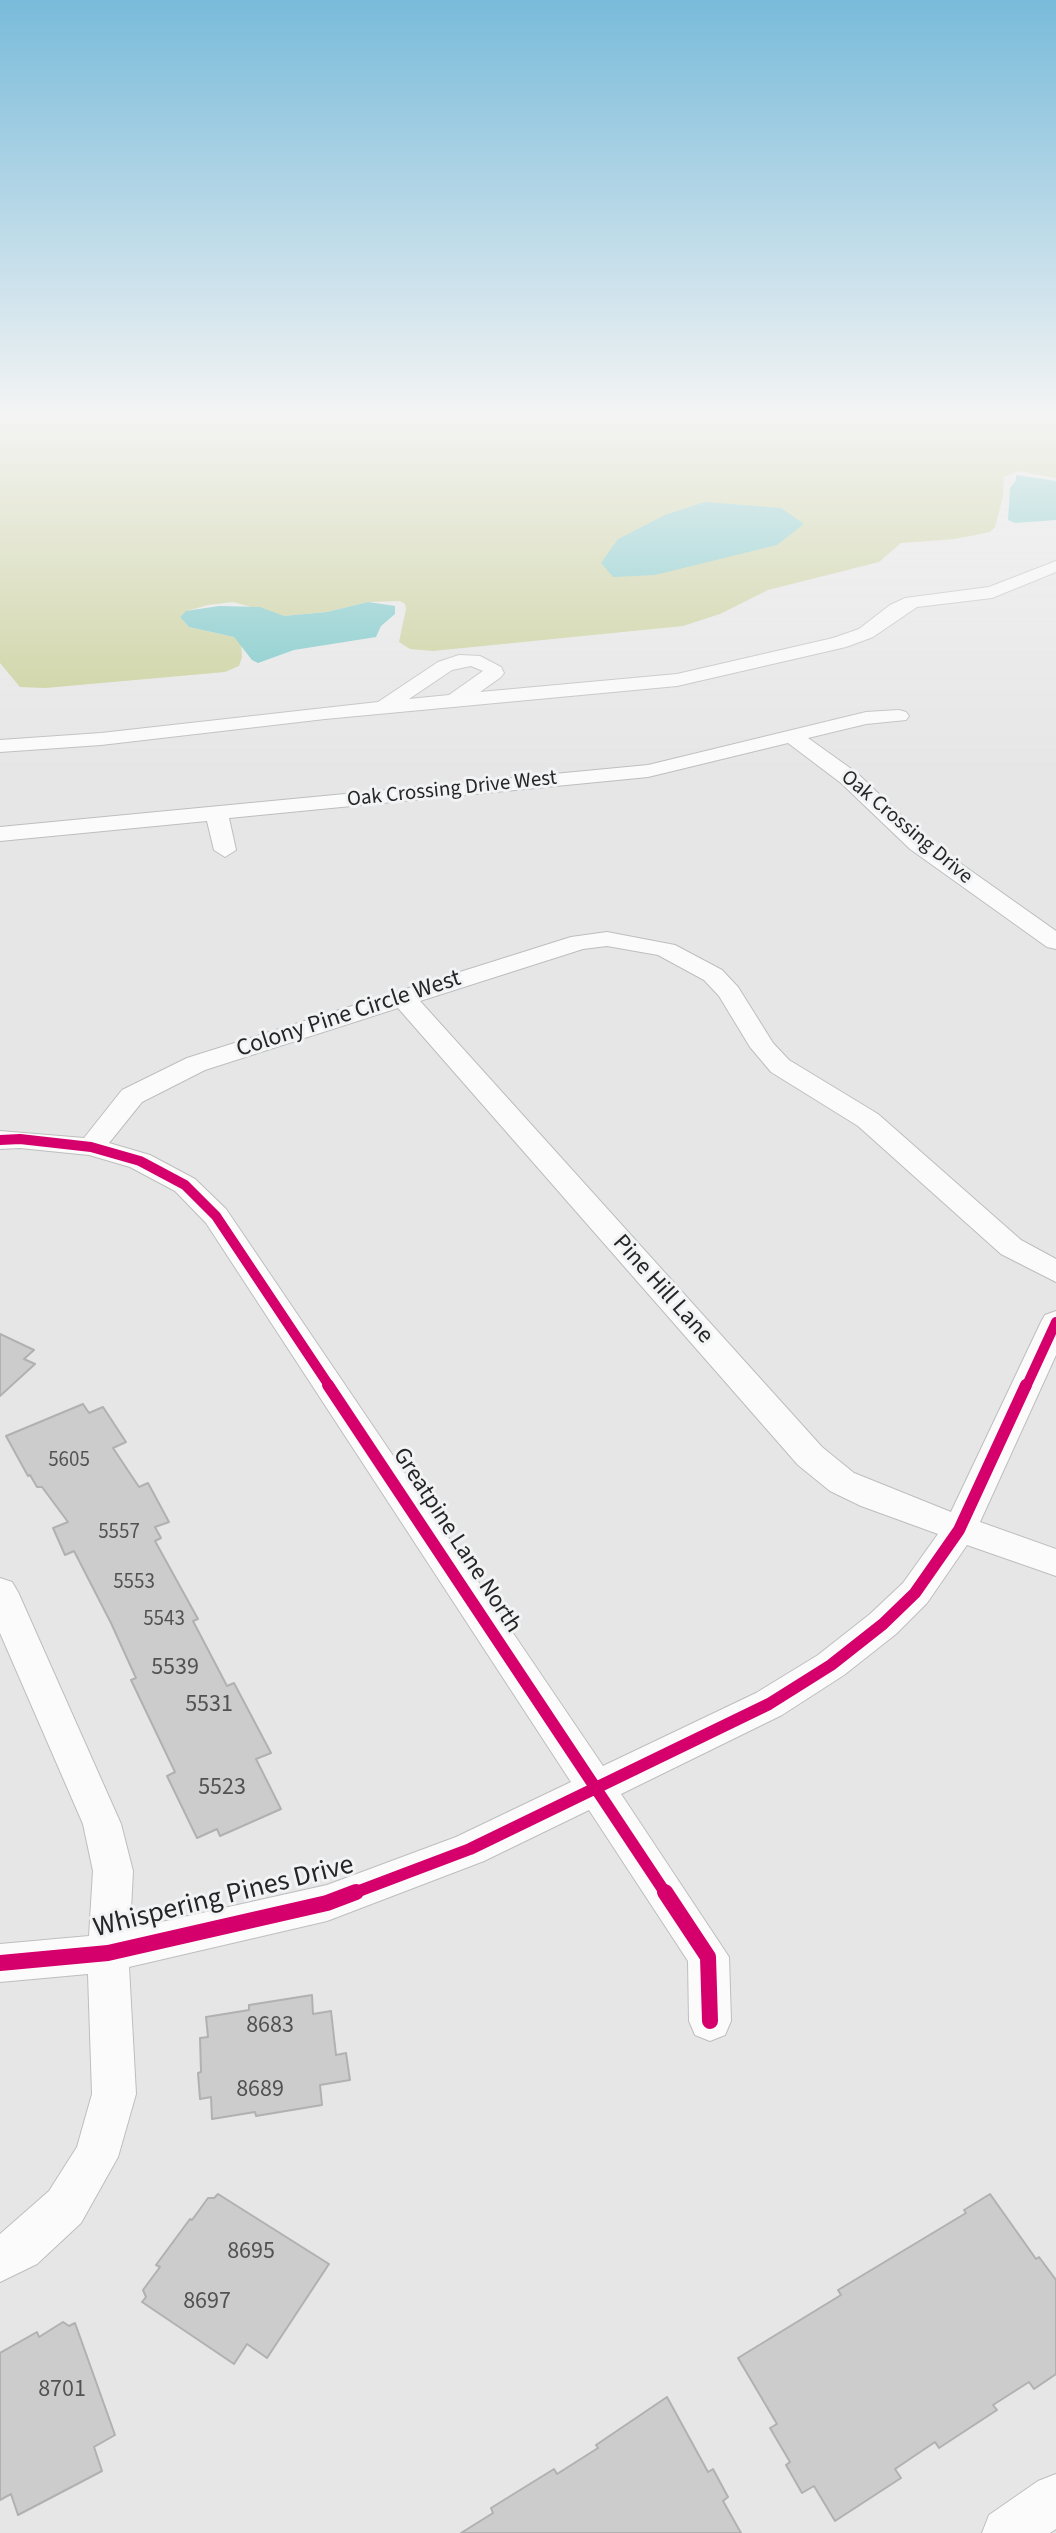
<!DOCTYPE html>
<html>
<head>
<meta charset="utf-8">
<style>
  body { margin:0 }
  canvas { display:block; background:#e6e6e6 }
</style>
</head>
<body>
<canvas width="1056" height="2533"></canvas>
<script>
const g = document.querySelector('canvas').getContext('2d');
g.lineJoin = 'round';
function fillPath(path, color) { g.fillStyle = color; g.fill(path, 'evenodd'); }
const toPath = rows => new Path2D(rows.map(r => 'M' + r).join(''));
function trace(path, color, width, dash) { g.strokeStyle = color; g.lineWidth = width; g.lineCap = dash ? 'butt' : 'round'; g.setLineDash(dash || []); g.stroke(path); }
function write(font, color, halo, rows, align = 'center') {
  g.font = font + ' "Source Sans 3",sans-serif'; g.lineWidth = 6; g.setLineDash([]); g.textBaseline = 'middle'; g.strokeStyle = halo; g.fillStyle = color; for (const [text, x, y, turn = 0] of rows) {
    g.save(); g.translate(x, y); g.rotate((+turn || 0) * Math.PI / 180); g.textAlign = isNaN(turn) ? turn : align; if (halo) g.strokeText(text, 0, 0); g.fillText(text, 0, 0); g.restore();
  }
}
const forest = toPath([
  [0,415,1056,415,1056,478,1018,471,1004,477,1003,496,995,527,990,532,955,539,901,543,879,562,768,590,720,614,683,626,433,651,410,649,399,642,406,609,405,604,400,601,368,602,327,612,284,616,233,602,208,605,187,611,180,617,189,627,234,637,241,642,242,657,239,666,225,672,45,688,20,687,0,663]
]);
const water = toPath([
  [1016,475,1056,481,1056,520,1015,523,1008,520,1010,488,1016,480],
  [705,502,781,508,804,524,777,545,655,575,613,577,601,563,618,539,665,515],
  [368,602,395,606,395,614,381,626,376,637,294,650,258,663,252,660,234,637,189,627,180,617,186,611,219,606,260,607,284,616,327,612]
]);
const building = toPath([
  [0,1334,34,1350,24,1359,35,1364,0,1396,0,1334],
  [83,1404,89,1413,103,1407,126,1442,113,1448,139,1487,148,1483,169,1522,155,1527,161,1538,155,1541,198,1619,193,1621,227,1686,234,1683,271,1753,256,1759,281,1809,220,1836,217,1829,197,1838,167,1776,175,1772,131,1680,136,1678,111,1623,74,1551,65,1555,53,1528,68,1522,42,1487,37,1487,30,1475,28,1476,6,1436,83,1404],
  [312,1995,313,2014,331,2011,336,2055,346,2053,350,2080,320,2085,322,2105,256,2116,255,2112,212,2119,211,2097,200,2099,198,2073,201,2072,200,2038,208,2037,206,2017,249,2010,249,2005,312,1995],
  [218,2194,329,2264,267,2358,247,2344,234,2364,142,2302,146,2297,143,2290,160,2267,156,2265,190,2219,192,2220,208,2198,214,2198,218,2194],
  [990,2194,1036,2259,1039,2257,1056,2280,1056,2374,1034,2389,1029,2382,993,2405,997,2410,939,2448,935,2442,895,2469,901,2478,835,2521,814,2486,802,2493,786,2465,790,2462,770,2428,777,2424,738,2358,841,2295,838,2290,966,2213,964,2210,990,2194],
  [63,2322,69,2326,75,2323,115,2435,94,2447,102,2471,18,2515,11,2494,0,2500,0,2353,37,2332,39,2337,63,2322],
  [667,2397,708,2472,713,2469,728,2497,723,2501,741,2533,461,2533,493,2513,491,2508,554,2469,557,2474,598,2448,596,2445,667,2397]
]);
const minor = toPath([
  [1056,561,1056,572,992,598,917,607,873,637,846,647,677,686,325,719,101,745,0,752,0,740,101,733,378,702,438,662,459,655,480,656,501,667,504,673,501,677,480,692,677,674,833,638,859,629,890,605,905,598,989,587,1056,561],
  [471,666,483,671,449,695,409,699,452,670,471,666],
  [899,710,906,712,909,716,906,720,866,724,808,738,857,773,926,839,1056,931,1056,949,1047,947,910,849,841,783,788,743,648,777,229,818,236,850,225,857,214,850,207,821,0,841,0,827,648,765,866,712,899,710],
  [607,932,675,945,722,970,738,987,773,1043,789,1060,878,1114,1021,1240,1056,1259,1056,1282,1001,1254,858,1126,771,1072,750,1047,719,996,704,980,658,955,607,946,583,949,420,1001,822,1447,854,1473,951,1512,1041,1322,1045,1315,1056,1311,1056,1355,980,1522,1056,1549,1056,1576,967,1545,927,1603,896,1634,844,1675,782,1715,621,1794,729,1957,731,2021,725,2035,710,2041,695,2035,689,2021,688,1961,589,1810,484,1861,327,1921,129,1967,136,2094,118,2157,81,2223,37,2264,0,2282,0,2234,49,2191,77,2147,92,2094,88,1974,0,1982,0,1944,89,1936,93,1871,83,1824,0,1633,0,1578,12,1582,18,1592,121,1824,133,1871,130,1929,327,1885,456,1837,571,1782,206,1223,175,1191,130,1167,89,1155,20,1148,0,1149,0,1131,84,1138,122,1090,187,1058,571,937,607,932],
  [398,1008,798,1465,830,1491,861,1506,938,1534,903,1583,870,1614,818,1655,756,1693,603,1766,226,1209,195,1179,150,1155,109,1143,142,1102,205,1070,398,1008],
  [1056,2474,1056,2529,1050,2533,982,2533,989,2515,1038,2481,1056,2474]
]);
const cyclewayFar2 = toPath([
  [0,1140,20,1139,91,1147,140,1161,185,1185,216,1216,330,1387],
  [1026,1387,1056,1322]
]);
const cyclewayFar1 = toPath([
  [328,1385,666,1894],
  [351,1894,470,1849,769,1704,831,1665,883,1624,915,1593,959,1530,1026,1385]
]);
const cycleway = toPath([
  [665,1892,708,1957,710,2021],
  [0,1963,108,1953,327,1903,356,1892]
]);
const farStreetnames = [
  ["Oak Crossing Drive West",452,790,-6],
  ["Oak Crossing Drive",906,828,40]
];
const numberNames = [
  ["5605",69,1461],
  ["5557",119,1533],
  ["5553",134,1583],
  ["5543",164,1620]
];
const streetNames = [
  ["Colony Pine Circle West",349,1015,-18],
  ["Pine Hill Lane",662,1290,48],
  ["Greatpine Lane North",456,1541,57]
];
const nearNumbernames = [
  ["5539",175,1669],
  ["5531",209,1706],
  ["5523",222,1789],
  ["8683",270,2027],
  ["8689",260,2091],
  ["8695",251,2253],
  ["8697",207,2303],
  ["8701",62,2391]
];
const nearStreetnames = [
  ["Whispering Pines Drive",224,1898,-14]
];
fillPath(forest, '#c8cf96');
fillPath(water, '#72c5c6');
fillPath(building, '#ccc');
trace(building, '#b1b1b1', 2);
trace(minor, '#bebebe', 2);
fillPath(minor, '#fbfbfb');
trace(cyclewayFar2, '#d6006c', 10);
trace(cyclewayFar1, '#d6006c', 12);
trace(cycleway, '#d6006c', 16);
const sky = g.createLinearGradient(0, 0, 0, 770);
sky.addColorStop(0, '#79bbda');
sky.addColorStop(0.54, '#f4f4f4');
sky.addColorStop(1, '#f4f4f400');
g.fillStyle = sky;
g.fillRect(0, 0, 1056, 770);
write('21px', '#262626', '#f2f3f4', farStreetnames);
write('21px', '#525252', null, numberNames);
write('24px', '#262626', '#f2f3f4', streetNames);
write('24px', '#525252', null, nearNumbernames);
write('28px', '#262626', '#f2f3f4', nearStreetnames);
</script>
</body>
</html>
